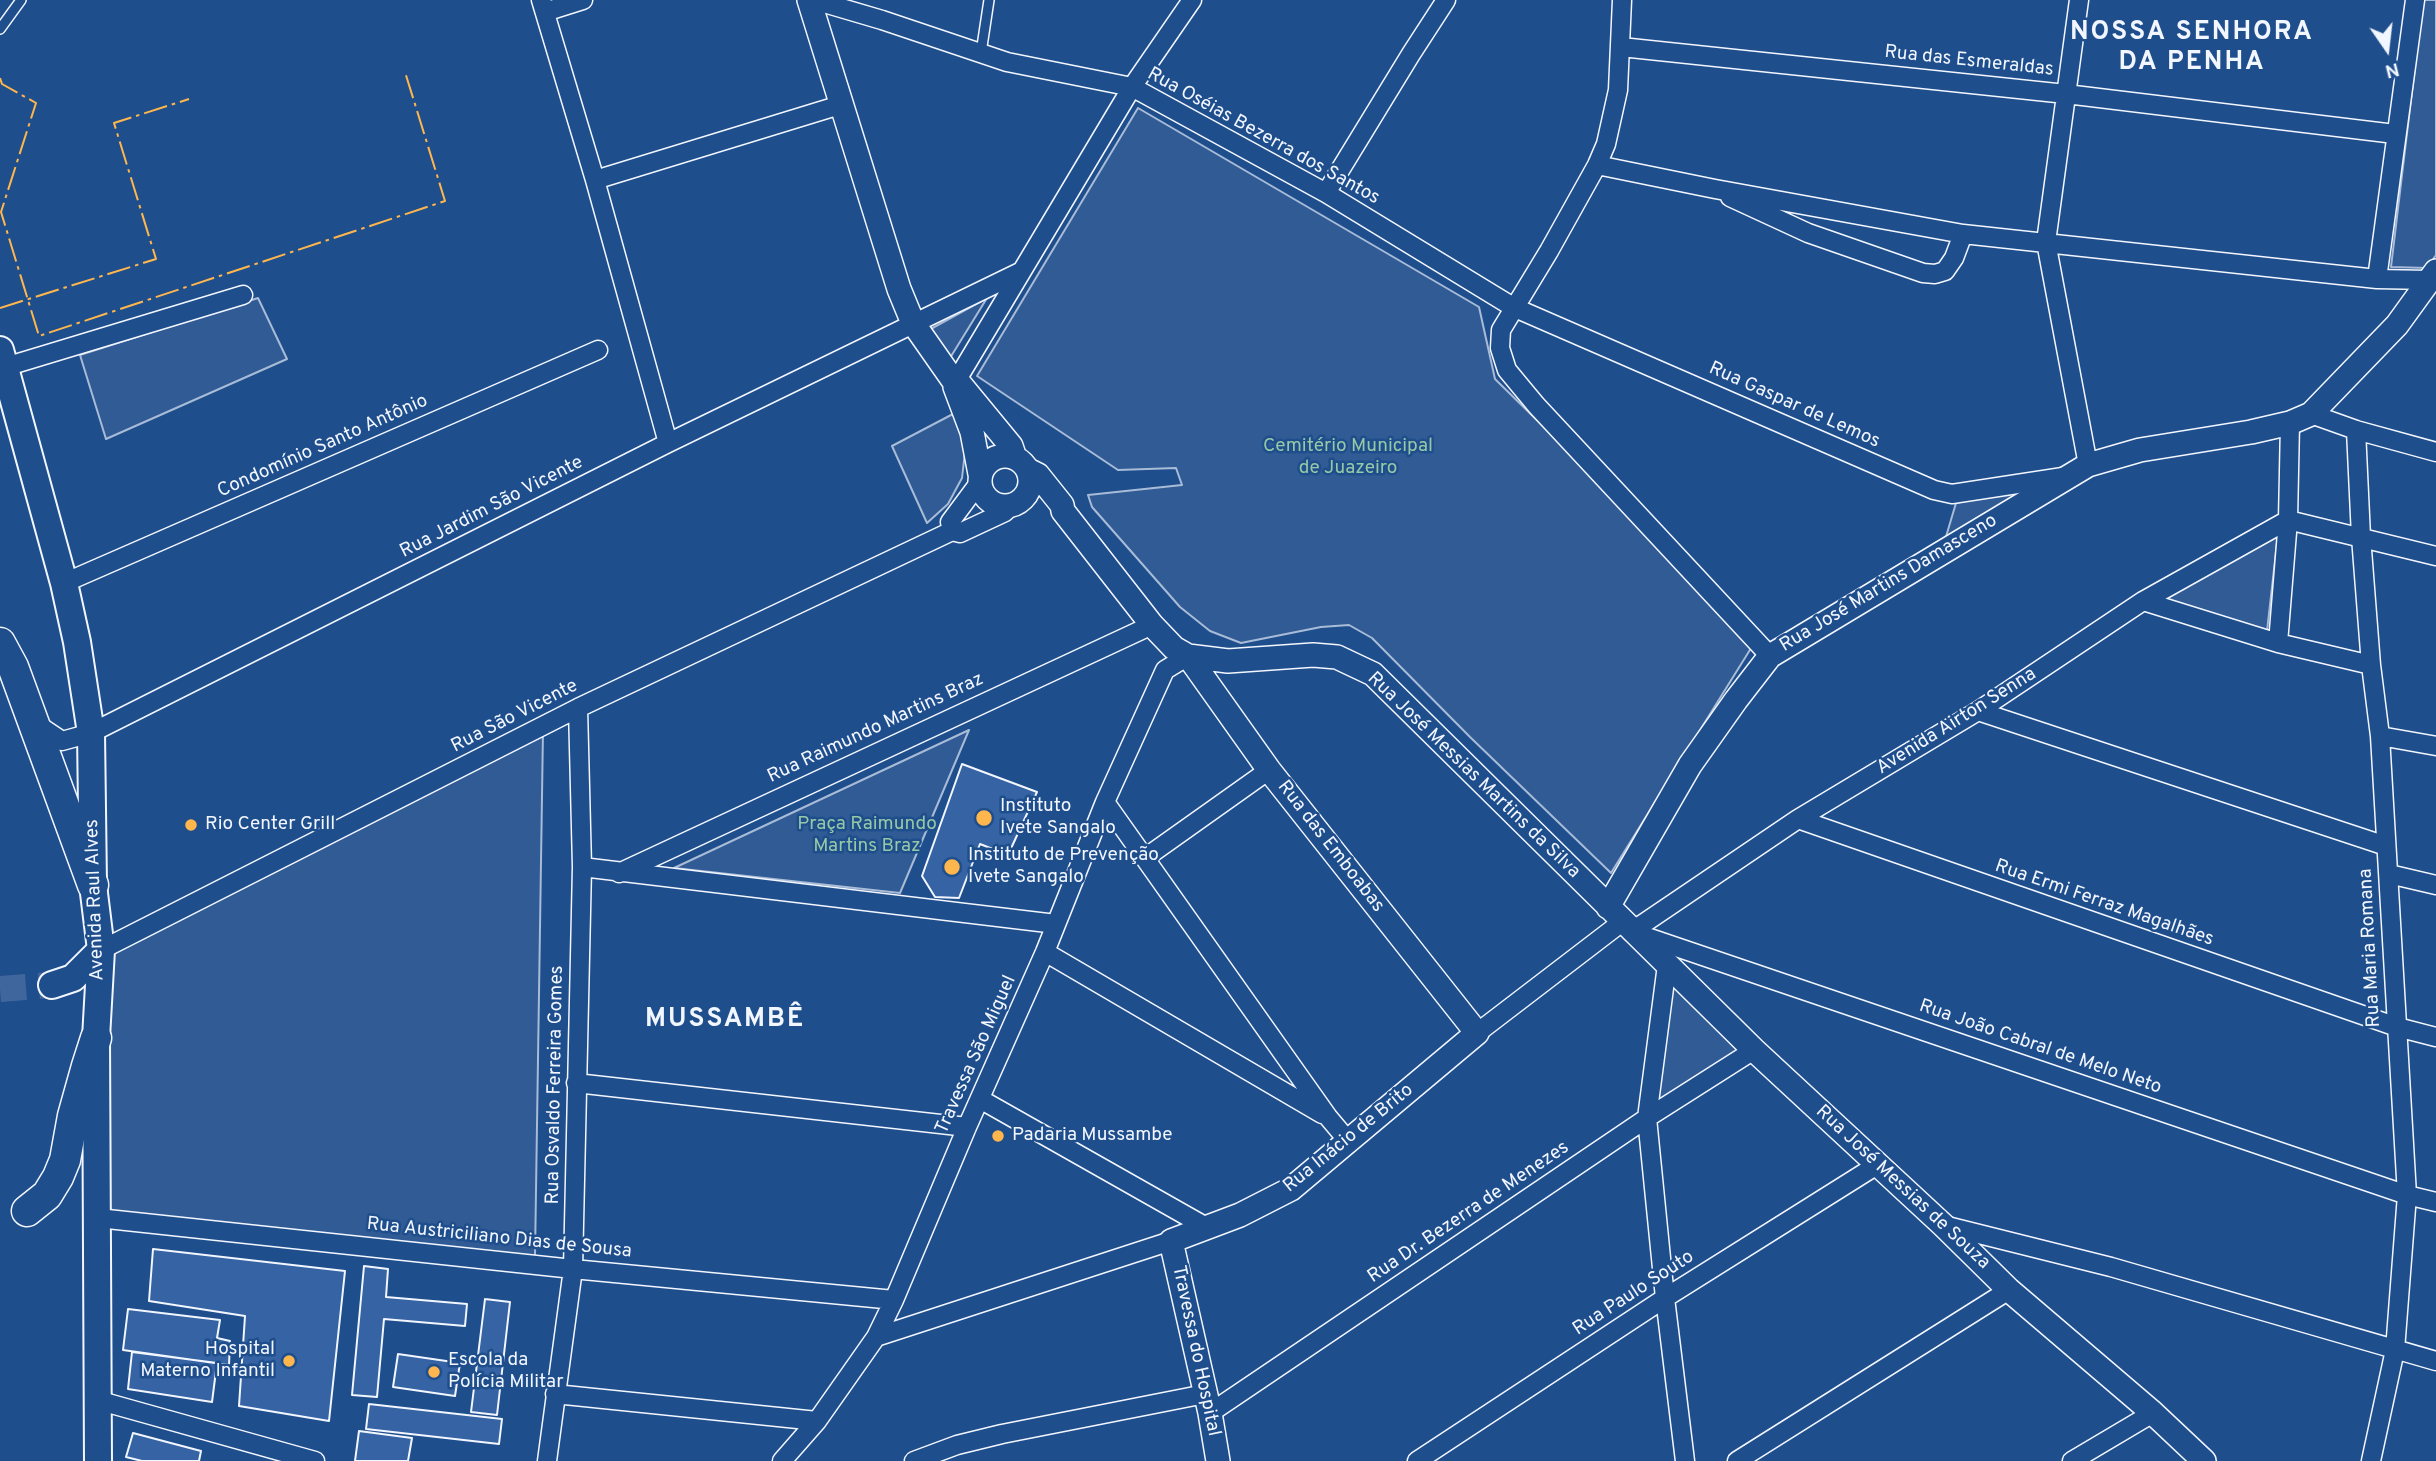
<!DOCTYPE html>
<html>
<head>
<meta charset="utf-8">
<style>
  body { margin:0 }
  #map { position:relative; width:2436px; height:1461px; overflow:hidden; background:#1f4e8c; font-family:Overpass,sans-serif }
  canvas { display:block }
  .north { position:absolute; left:2352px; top:14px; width:70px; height:70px; -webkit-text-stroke:5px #1f4e8c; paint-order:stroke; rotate:166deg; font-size:19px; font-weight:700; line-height:28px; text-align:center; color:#f2f6ff }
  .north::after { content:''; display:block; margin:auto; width:24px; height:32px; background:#f2f6ff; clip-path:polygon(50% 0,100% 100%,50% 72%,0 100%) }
</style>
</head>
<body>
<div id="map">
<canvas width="2436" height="1461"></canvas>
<div class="north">N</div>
</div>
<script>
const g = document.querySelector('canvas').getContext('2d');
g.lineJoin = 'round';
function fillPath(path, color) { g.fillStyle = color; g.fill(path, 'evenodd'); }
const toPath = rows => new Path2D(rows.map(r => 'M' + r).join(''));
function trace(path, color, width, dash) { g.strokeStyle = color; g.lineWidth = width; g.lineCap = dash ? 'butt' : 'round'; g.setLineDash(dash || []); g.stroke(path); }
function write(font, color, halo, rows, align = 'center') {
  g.font = font + ' Overpass,sans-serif'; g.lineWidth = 5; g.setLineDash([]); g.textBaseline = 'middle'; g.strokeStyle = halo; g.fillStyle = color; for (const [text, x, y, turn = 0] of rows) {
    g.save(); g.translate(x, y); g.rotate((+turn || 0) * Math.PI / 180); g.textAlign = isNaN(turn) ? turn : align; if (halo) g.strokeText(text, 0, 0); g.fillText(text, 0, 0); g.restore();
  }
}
const built = toPath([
  [2423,0,2436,0,2436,255,2427,268,2391,267,2423,0],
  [1138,108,1479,307,1495,379,1758,637,1611,873,1470,737,1372,638,1349,625,1321,627,1241,643,1210,631,1180,607,1092,507,1088,495,1182,485,1176,468,1118,470,977,376,1138,108],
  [258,298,287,359,106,439,80,355,258,298],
  [987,298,950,358,927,331,987,298],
  [953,414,959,426,965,452,962,478,948,504,927,523,892,446,953,414],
  [2027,487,2027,494,1945,540,1956,503,2027,487],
  [2278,534,2267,631,2153,598,2278,534],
  [543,730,535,1256,91,1209,91,958,543,730],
  [969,730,900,893,674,868,969,730],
  [1667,965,1754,1050,1647,1118,1667,965]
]);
const building = toPath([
  [962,764,1037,792,1008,855,980,844,959,898,935,897,922,876,962,764],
  [153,1249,345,1271,329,1421,239,1406,245,1316,149,1301,153,1249],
  [364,1266,388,1269,386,1297,467,1304,465,1326,384,1319,377,1397,352,1395,364,1266],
  [485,1299,510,1302,497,1415,471,1412,485,1299],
  [128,1309,220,1320,217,1338,230,1341,229,1365,123,1350,128,1309],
  [132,1352,217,1363,212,1402,128,1389,132,1352],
  [398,1354,460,1363,455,1396,393,1387,398,1354],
  [369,1404,502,1419,499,1444,366,1429,369,1404],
  [359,1431,412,1438,408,1461,355,1461,359,1431],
  [133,1433,201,1451,199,1461,142,1461,126,1457,133,1433]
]);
const secondaryTunnel = toPath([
  [0,989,52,985]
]);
const service = toPath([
  [0,29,21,0],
  [981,53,989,0]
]);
const minor = toPath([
  [541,0,595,180,668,443],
  [814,0,882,20,1007,62,1132,87,1326,193,1513,307,1934,490,1952,494,2063,477],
  [1622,0,1618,90,1606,144,1597,165,1549,251,1501,330,1500,348,1507,370,1536,405,1770,656],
  [2079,0,2046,242,2088,465],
  [545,12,583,0],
  [1621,47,2066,94,2395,134],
  [1597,165,1715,189,1963,234,2377,279,2429,280],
  [595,180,840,105],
  [1326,193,1411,54,1446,0],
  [1730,197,1808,233,1923,273,1935,274,1945,271,1954,258,1963,234],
  [2377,279,2415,0],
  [5,367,243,295],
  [955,383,1132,87,1192,0],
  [2311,414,2356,430,2436,452],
  [2356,430,2361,537,2371,665,2380,736,2407,1195,2395,1350,2371,1461],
  [2288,520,2436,556],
  [952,531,950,522,979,483],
  [64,583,598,350],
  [2143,601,2278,643,2371,665],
  [2278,643,2288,520,2290,423],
  [1978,711,2386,846],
  [35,723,62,741,91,733,668,443,1022,271],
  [2380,736,2436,746],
  [1105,802,1328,1117,1349,1142],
  [1798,819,2397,1027,2436,1037],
  [1145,858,1269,770],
  [582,867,1056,924],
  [619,873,1152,625],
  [2389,874,2436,885],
  [1631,932,1798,819,1978,711,2143,601,2288,520],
  [1638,934,2407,1195,2436,1202],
  [101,950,578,708,952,531,960,533,1005,512,1011,505],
  [1045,952,1322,1114],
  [1667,965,1647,1118,1665,1298,1685,1461],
  [1477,1033,1622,922],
  [576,1083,967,1127],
  [980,1099,1208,1228],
  [98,1218,573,1269,894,1300],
  [1943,1225,2111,1267,2436,1361],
  [876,1337,1171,1241],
  [555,1394,817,1421],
  [97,1400,315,1461],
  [1210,1413,1647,1118,1754,1050],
  [547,1461,573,1269,582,867,578,708],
  [782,1461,817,1421,876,1337,894,1300,967,1127,1045,952,1105,802,1165,670,1188,656],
  [914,1461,957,1445,1002,1434,1205,1394],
  [1417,1461,1665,1298,1877,1165],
  [1737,1461,2009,1290],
  [2072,1461,2153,1413]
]);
const tertiary = toPath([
  [809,0,899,289,913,323,955,383,960,384,1011,446,1015,458],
  [955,387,972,432,980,474],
  '980 481a25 25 0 1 1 50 0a25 25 0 1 1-50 0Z',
  [1028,470,1038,475,1062,505,1063,511,1152,625,1174,648,1188,656,1228,661,1313,655,1337,657,1373,674,1754,1050,1943,1225,2009,1290,2153,1413,2204,1461],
  [1188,656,1269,770,1477,1033,1291,1189,1240,1215,1171,1241,1210,1413,1218,1461],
  [1608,907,1690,765,1736,700,1770,656,2088,465,2140,450,2251,432,2290,423,2311,414,2397,325,2436,271]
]);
const secondary = toPath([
  [0,350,64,583,77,642,91,733,93,885,101,950,96,1038,98,1461],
  [52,985,73,978,101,950]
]);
const trunk = toPath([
  [0,643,13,667,93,885],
  [27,1211,47,1195,58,1177,65,1160,73,1116,87,1066,96,1038]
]);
const power = toPath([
  [0,78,2,84,36,103,1,212,39,336,445,201,405,72],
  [0,308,156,259,114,123,189,99]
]);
const markers = [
  [984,818,9,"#ffb74d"],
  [191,825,7,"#ffb74d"],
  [952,867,9,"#ffb74d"],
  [998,1136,7,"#ffb74d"],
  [289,1361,7,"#ffb74d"],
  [434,1372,7,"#ffb74d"]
];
const streetNames = [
  ["Rua das Esmeraldas",1969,62,6],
  ["Rua Oséias Bezerra dos Santos",1263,137,29],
  ["Rua Gaspar de Lemos",1794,406,24],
  ["Condomínio Santo Antônio",323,447,-24],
  ["Rua Jardim São Vicente",492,508,-27],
  ["Rua José Martins Damasceno",1889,584,-31],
  ["Rua São Vicente",515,717,-27],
  ["Avenida Airton Senna",1957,722,-32],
  ["Rua Raimundo Martins Braz",876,729,-25],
  ["Rua José Messias Martins da Silva",1473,776,44],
  ["Rua das Emboabas",1330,847,52],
  ["Avenida Raul Alves",96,900,-92],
  ["Rua Ermi Ferraz Magalhães",2104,904,19],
  ["Rua Maria Romana",2371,948,-93],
  ["Rua João Cabral de Melo Neto",2040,1048,19],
  ["Travessa São Miguel",977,1055,-66],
  ["Rua Osvaldo Ferreira Gomes",556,1085,-89],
  ["Rua Inácio de Brito",1349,1139,-39],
  ["Rua José Messias de Souza",1902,1188,43],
  ["Rua Dr. Bezerra de Menezes",1469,1213,-34],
  ["Rua Austriciliano Dias de Sousa",499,1239,6],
  ["Rua Paulo Souto",1634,1294,-33],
  ["Travessa do Hospital",1195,1351,78]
];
const parkNames = [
  ["Cemitério Municipal",1348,447],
  ["de Juazeiro",1348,469],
  ["Praça Raimundo",867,825],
  ["Martins Braz",867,847]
];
const poiNames = [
  ["Instituto",1000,807],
  ["Ivete Sangalo",1000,829],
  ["Rio Center Grill",205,825],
  ["Instituto de Prevenção",968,856],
  ["Ivete Sangalo",968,878],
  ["Padaria Mussambe",1012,1136],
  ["Hospital",275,1350,"right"],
  ["Materno Infantil",275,1372,"right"],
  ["Escola da",448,1361],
  ["Polícia Militar",448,1383]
];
const districtNames = [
  ["NOSSA SENHORA",2192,34],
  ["DA PENHA",2192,64],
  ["MUSSAMBÊ",725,1021]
];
fillPath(built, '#305b95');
trace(built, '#a8bbd7', 2);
fillPath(building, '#3563a3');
trace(building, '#f2f6ff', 2);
trace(secondaryTunnel, '#3f679d', 26, [26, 13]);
trace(service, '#f2f6ff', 12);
trace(minor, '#f2f6ff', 21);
trace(tertiary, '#f2f6ff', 26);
trace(secondary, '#f2f6ff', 30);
trace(trunk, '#f2f6ff', 33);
trace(service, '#1f4e8c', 9);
trace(minor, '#1f4e8c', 18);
trace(tertiary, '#1f4e8c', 23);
trace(secondary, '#1f4e8c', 26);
trace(trunk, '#1f4e8c', 30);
trace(power, '#ffb74d', 2, [24, 5, 3.5, 5]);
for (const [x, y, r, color] of markers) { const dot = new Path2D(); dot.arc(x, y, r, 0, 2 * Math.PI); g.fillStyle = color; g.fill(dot); trace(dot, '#1f4e8c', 2.5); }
write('19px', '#f2f6ff', '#1f4e8c', streetNames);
write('19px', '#97c8a6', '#1f4e8c', parkNames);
write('19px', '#f2f6ff', '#1f4e8c', poiNames, 'left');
g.letterSpacing = '2px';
write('bold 26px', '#f2f6ff', '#1f4e8c', districtNames);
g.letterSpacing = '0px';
</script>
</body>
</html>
